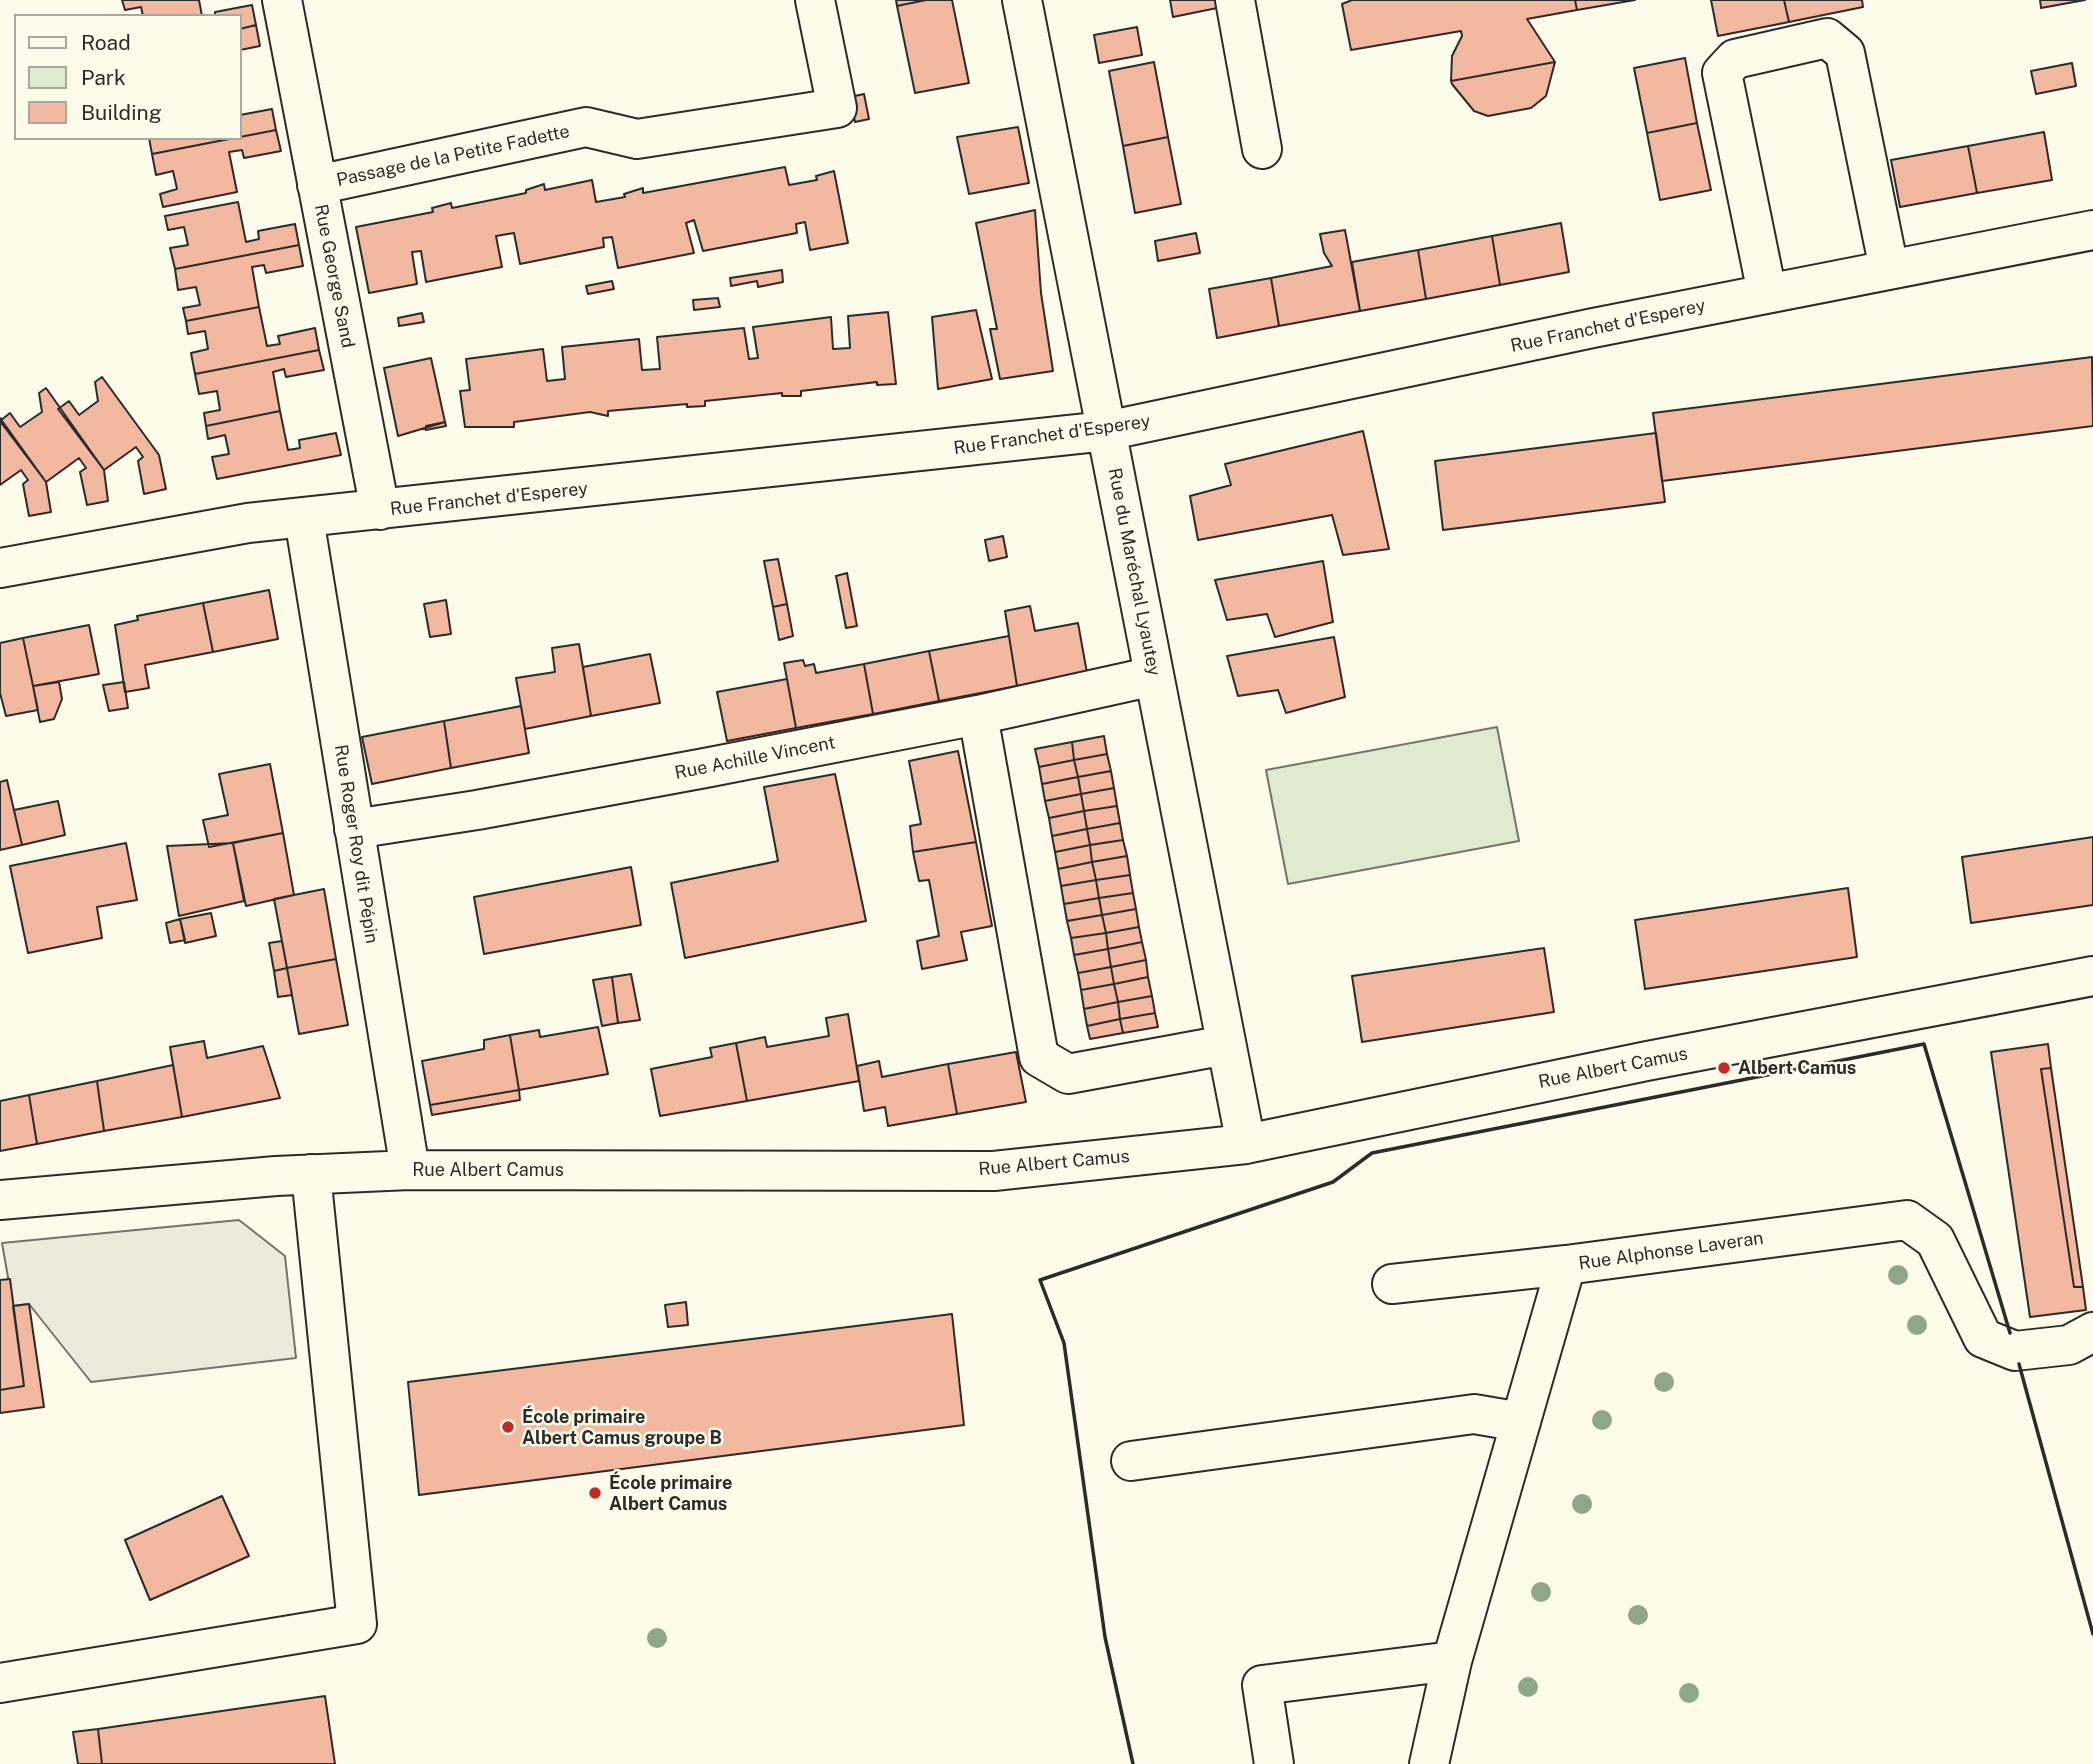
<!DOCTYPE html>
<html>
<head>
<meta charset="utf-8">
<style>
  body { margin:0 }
  #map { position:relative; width:2093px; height:1764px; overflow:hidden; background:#fdfbea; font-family:"Public Sans",sans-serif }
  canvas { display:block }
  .legend { position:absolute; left:14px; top:14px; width:228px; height:126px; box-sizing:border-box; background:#fdfbea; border:2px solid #a9a89e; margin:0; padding:9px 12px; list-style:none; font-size:21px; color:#2b2b2b }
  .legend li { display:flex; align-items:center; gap:14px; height:35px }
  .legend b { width:35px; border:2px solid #a9a89e }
</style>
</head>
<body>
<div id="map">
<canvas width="2093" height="1764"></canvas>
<ul class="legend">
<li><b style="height:9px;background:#fdfbea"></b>Road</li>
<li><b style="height:19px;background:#deebd1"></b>Park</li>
<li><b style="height:19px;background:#f2b8a0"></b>Building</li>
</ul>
</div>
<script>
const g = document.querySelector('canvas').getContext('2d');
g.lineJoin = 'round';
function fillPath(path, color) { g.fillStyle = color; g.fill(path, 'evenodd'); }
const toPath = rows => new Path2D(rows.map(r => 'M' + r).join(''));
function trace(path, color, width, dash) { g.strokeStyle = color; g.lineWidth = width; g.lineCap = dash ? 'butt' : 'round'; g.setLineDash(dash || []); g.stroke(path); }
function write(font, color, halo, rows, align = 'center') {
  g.font = font + ' "Public Sans",sans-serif'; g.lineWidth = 5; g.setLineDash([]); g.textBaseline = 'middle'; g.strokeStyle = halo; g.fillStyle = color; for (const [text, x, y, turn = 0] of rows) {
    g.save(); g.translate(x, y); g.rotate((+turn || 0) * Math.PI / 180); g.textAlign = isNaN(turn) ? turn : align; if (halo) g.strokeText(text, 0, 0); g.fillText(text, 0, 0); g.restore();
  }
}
const green = toPath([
  [1497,727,1519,841,1288,884,1266,770,1497,727]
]);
const parking = toPath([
  [239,1220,285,1256,296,1358,91,1382,29,1304,13,1306,2,1243,239,1220]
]);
const building = toPath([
  [122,0,199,0,202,16,143,16,141,7,125,10,122,0],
  [896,0,926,0,897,6,896,0],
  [926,0,952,0,969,83,915,93,897,6,926,0],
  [1170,0,1220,0,1222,7,1173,17,1170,0],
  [1352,0,1575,0,1577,10,1527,19,1555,62,1451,81,1452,56,1462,36,1461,31,1351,50,1342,4,1352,0],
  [1575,0,1635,0,1577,10,1575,0],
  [1711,0,1784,0,1789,22,1718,36,1711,0],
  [1784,0,1862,0,1863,7,1789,22,1784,0],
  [2040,0,2085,0,2041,8,2040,0],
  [252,5,256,25,240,29,240,16,215,16,215,12,252,5],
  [256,25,260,46,240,50,240,29,256,25],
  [1137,27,1142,55,1099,63,1094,35,1137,27],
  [1685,58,1697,123,1647,133,1634,68,1685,58],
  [1154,62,1168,137,1123,146,1109,71,1154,62],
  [1555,62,1546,96,1531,108,1488,116,1474,111,1452,84,1451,81,1555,62],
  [2072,63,2076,86,2036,94,2031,71,2072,63],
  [864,94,869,119,855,122,850,97,864,94],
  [272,109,276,130,240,137,240,115,272,109],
  [1697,123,1711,190,1660,200,1647,133,1697,123],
  [1018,127,1029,183,969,194,957,137,1018,127],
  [276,130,281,151,244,158,242,150,229,152,237,192,163,207,160,194,177,189,173,171,156,175,152,154,276,130],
  [2044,132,2052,180,1977,193,1968,146,2044,132],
  [1168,137,1181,204,1135,213,1123,146,1168,137],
  [149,138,234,138,152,154,149,138],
  [1968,146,1977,193,1900,207,1891,160,1968,146],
  [785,167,789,185,817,180,816,176,834,171,848,243,810,250,805,222,796,224,797,233,703,251,694,220,686,223,694,253,618,268,612,237,603,238,604,247,520,264,514,233,496,236,502,267,426,282,421,251,412,252,417,284,369,293,356,227,433,212,432,208,451,203,452,208,526,193,526,190,544,184,545,190,592,180,596,202,625,197,624,194,643,188,643,193,785,167],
  [238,202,246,242,259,239,258,231,295,224,299,245,175,269,170,248,188,245,184,227,168,230,165,216,238,202],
  [1035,210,1041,293,1053,371,1000,379,990,329,997,329,976,223,1035,210],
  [1561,223,1569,272,1500,285,1492,236,1561,223],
  [1345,230,1360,311,1279,326,1271,278,1332,266,1324,253,1320,234,1345,230],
  [1196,233,1200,253,1158,261,1155,241,1196,233],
  [1492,236,1500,285,1426,299,1418,250,1492,236],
  [299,245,303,266,266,273,264,265,252,267,259,307,186,321,183,308,200,305,196,287,178,290,175,269,299,245],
  [1418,250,1426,299,1360,311,1352,262,1418,250],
  [782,270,783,282,758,287,757,281,731,286,730,278,782,270],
  [1271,278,1279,326,1217,338,1209,289,1271,278],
  [612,281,614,289,588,294,586,286,612,281],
  [718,298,720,307,694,310,693,300,718,298],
  [259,307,267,346,280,344,278,336,315,328,319,350,195,374,191,353,208,349,205,331,188,334,186,321,259,307],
  [976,310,992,379,938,389,932,317,976,310],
  [888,312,896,384,877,385,877,382,801,391,801,396,782,396,782,393,705,401,705,406,687,407,687,404,608,411,608,416,590,412,514,422,514,427,465,427,460,391,470,390,466,359,543,349,547,381,565,379,562,347,639,339,642,370,660,369,657,337,744,328,749,359,758,358,753,327,831,317,833,349,850,348,848,316,888,312],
  [422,313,424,322,399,326,398,318,422,313],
  [319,350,324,370,286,377,284,369,273,372,280,411,206,426,204,413,220,410,217,391,199,394,195,374,319,350],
  [2092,357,2093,426,1662,481,1653,413,2092,357],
  [431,358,445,422,398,436,384,368,431,358],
  [102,377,159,455,166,489,144,494,138,461,143,457,136,447,104,470,58,409,69,401,79,415,98,401,95,382,102,377],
  [46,388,104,470,108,501,87,505,80,472,86,468,79,458,46,482,0,421,10,413,20,427,42,412,39,393,46,388],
  [280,411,288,450,300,448,299,440,336,433,341,455,217,479,212,457,229,454,225,435,208,439,206,426,280,411],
  [0,418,46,482,51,512,29,516,23,484,28,480,21,470,0,485,0,418],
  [445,422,446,426,426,430,426,426,445,422],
  [1363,431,1389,549,1343,555,1332,515,1198,540,1190,496,1231,485,1225,464,1363,431],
  [1656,433,1665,502,1443,530,1435,461,1656,433],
  [1003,536,1007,557,989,561,985,540,1003,536],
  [778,559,787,604,773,607,764,561,778,559],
  [1323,561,1333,622,1275,637,1267,614,1227,620,1215,580,1323,561],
  [847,573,857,626,846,628,836,576,847,573],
  [269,590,278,639,213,652,203,603,269,590],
  [446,600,451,634,430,637,424,604,446,600],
  [203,603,213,652,145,665,149,688,125,692,115,625,138,620,137,616,203,603],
  [787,604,793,636,779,640,773,607,787,604],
  [1030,606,1035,631,1078,623,1087,673,1017,686,1005,611,1030,606],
  [89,625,99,674,33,686,23,638,89,625],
  [1009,636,1017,686,939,701,929,651,1009,636],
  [1334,637,1345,697,1286,713,1278,690,1238,696,1227,656,1334,637],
  [23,638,38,710,6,716,0,693,0,643,23,638],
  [579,644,591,716,525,729,516,678,555,672,552,648,579,644],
  [929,651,939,701,873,714,864,664,929,651],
  [650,654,660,703,591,716,583,667,650,654],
  [803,660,805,666,814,664,816,673,864,664,873,714,796,728,784,663,803,660],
  [787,679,796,728,727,741,717,692,787,679],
  [59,682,62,699,54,719,40,722,33,686,59,682],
  [124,682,128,708,109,711,103,685,124,682],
  [521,706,529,753,451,768,444,721,521,706],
  [444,721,451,768,372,784,362,737,444,721],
  [1104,736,1107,754,1074,760,1072,742,1104,736],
  [1072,742,1074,760,1039,767,1035,749,1072,742],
  [958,751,976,842,913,852,910,826,921,824,909,761,958,751],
  [1107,754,1111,771,1078,777,1074,760,1107,754],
  [1074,760,1078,777,1042,784,1039,767,1074,760],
  [270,764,283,833,209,847,203,820,228,815,219,774,270,764],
  [1111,771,1114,788,1081,794,1078,777,1111,771],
  [835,774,866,921,685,958,671,883,778,861,764,787,835,774],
  [1078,777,1081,794,1045,801,1042,784,1078,777],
  [7,780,22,845,0,850,0,782,7,780],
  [1114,788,1117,806,1084,811,1081,794,1114,788],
  [1081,794,1084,811,1049,818,1045,801,1081,794],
  [58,801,65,835,22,845,14,810,58,801],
  [1117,806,1120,823,1087,829,1084,811,1117,806],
  [1084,811,1087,829,1052,836,1049,818,1084,811],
  [1120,823,1123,840,1090,845,1087,829,1120,823],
  [1087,829,1090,845,1055,852,1052,836,1087,829],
  [283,833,294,895,246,906,233,843,283,833],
  [2093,837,2093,905,1971,923,1962,857,2093,837],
  [1123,840,1127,856,1092,862,1090,845,1123,840],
  [976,842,992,926,961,932,967,960,922,969,917,941,939,936,929,880,919,881,913,852,976,842],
  [126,843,137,900,97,907,102,938,28,953,10,866,126,843],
  [233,843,244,901,179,916,167,846,233,843],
  [1090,845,1092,862,1058,869,1055,852,1090,845],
  [1127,856,1130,875,1096,880,1092,862,1127,856],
  [1092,862,1096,880,1061,886,1058,869,1092,862],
  [631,867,641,925,484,954,474,897,631,867],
  [1130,875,1133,893,1099,898,1096,880,1130,875],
  [1096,880,1099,898,1064,904,1061,886,1096,880],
  [1848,888,1857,957,1645,989,1635,920,1848,888],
  [324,889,336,959,287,968,274,899,324,889],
  [1133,893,1136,909,1102,915,1099,898,1133,893],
  [1099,898,1102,915,1067,921,1064,904,1099,898],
  [1136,909,1139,927,1106,933,1102,915,1136,909],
  [211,913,216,936,185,943,180,919,211,913],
  [1102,915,1106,933,1071,938,1067,921,1102,915],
  [180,919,185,940,170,943,166,923,180,919],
  [1139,927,1142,942,1108,949,1106,933,1139,927],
  [1106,933,1108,949,1074,955,1071,938,1106,933],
  [282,941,287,968,274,971,269,943,282,941],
  [1142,942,1146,960,1111,967,1108,949,1142,942],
  [1544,948,1554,1012,1362,1042,1352,976,1544,948],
  [1108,949,1111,967,1078,973,1074,955,1108,949],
  [336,959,348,1025,299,1034,287,968,336,959],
  [1146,960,1148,977,1114,984,1111,967,1146,960],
  [1111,967,1114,984,1081,990,1078,973,1111,967],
  [287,968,292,995,278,997,274,971,287,968],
  [631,974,640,1020,618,1023,612,977,631,974],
  [612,977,618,1023,602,1026,593,980,612,977],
  [1148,977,1152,996,1118,1002,1114,984,1148,977],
  [1114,984,1118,1002,1084,1009,1081,990,1114,984],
  [1152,996,1155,1013,1120,1019,1118,1002,1152,996],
  [1118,1002,1120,1019,1087,1026,1084,1009,1118,1002],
  [1155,1013,1158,1027,1123,1033,1120,1019,1155,1013],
  [848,1014,859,1081,747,1101,736,1043,765,1037,767,1047,829,1036,826,1018,848,1014],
  [1120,1019,1123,1033,1090,1039,1087,1026,1120,1019],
  [598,1027,608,1074,519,1090,510,1035,539,1030,540,1037,598,1027],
  [510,1035,519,1090,430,1105,422,1061,484,1049,484,1040,510,1035],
  [204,1041,207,1058,263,1046,280,1098,182,1117,170,1047,204,1041],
  [736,1043,747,1101,660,1116,651,1069,712,1057,710,1048,736,1043],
  [2048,1044,2051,1068,2041,1069,2074,1287,2083,1287,2086,1310,2030,1317,1991,1052,2048,1044],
  [1016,1052,1026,1102,957,1114,948,1064,1016,1052],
  [879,1061,882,1077,948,1064,957,1114,888,1126,885,1107,864,1111,857,1066,879,1061],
  [173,1065,182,1117,104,1131,97,1081,173,1065],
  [2051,1068,2083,1287,2074,1287,2041,1069,2051,1068],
  [97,1081,104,1131,37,1144,29,1095,97,1081],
  [519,1090,520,1100,432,1115,430,1105,519,1090],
  [29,1095,37,1144,0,1151,0,1101,29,1095],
  [10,1279,24,1386,0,1390,0,1280,10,1279],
  [686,1302,688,1325,668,1327,665,1305,686,1302],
  [29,1304,44,1407,0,1413,0,1390,24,1386,13,1306,29,1304],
  [952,1314,964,1425,419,1495,408,1382,952,1314],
  [222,1496,249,1556,150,1600,125,1540,222,1496],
  [325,1696,335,1764,102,1764,98,1729,325,1696],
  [98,1729,102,1764,78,1764,73,1732,98,1729]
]);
const minor = toPath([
  [282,0,380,510],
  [1022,0,1246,1144],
  [1235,0,1262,149],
  [317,185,586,127,637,139,837,108,815,0],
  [1767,293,1722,73,1735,59,1827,38,1845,53,1889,269],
  [304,518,410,1170],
  [0,568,248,523,1106,431,1593,328,2093,230],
  [978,715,1039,1057,1068,1074,1226,1045],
  [354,829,477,810,705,768,978,715,1154,676],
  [0,1200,276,1176,410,1170,994,1171,1246,1144,1647,1061,2093,976],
  [1392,1284,1566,1265],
  [1131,1461,1474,1414,1521,1422],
  [0,1683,357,1624,311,1174],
  [1274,1764,1262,1685,1452,1661],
  [1429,1764,1452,1661,1566,1265,1907,1220,1935,1240,1983,1338,2015,1351,2069,1345,2093,1332]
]);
const wall = toPath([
  [2019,1364,2093,1634],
  [1133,1764,1105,1637,1064,1343,1040,1280,1333,1182,1372,1153,1924,1044,2010,1333]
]);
const trees = [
  [1898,1275],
  [1917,1325],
  [1664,1382],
  [1602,1420],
  [1582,1504],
  [1541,1592],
  [1638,1615],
  [657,1638],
  [1528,1687],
  [1689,1693]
];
const markers = [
  [1724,1068,7,"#c62828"],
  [508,1427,7,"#c62828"],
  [595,1493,7,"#c62828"]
];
const streetNames = [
  ["Passage de la Petite Fadette",453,156,-12],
  ["Rue George Sand",334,276,79],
  ["Rue Franchet d'Esperey",1608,326,-12],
  ["Rue Franchet d'Esperey",1052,435,-8],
  ["Rue Franchet d'Esperey",489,499,-6],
  ["Rue du Maréchal Lyautey",1134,572,79],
  ["Rue Achille Vincent",755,758,-11],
  ["Rue Roger Roy dit Pépin",356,844,81],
  ["Rue Albert Camus",1613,1068,-11],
  ["Rue Albert Camus",1054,1163,-5],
  ["Rue Albert Camus",488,1170],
  ["Rue Alphonse Laveran",1671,1251,-8]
];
const poiNames = [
  ["Albert Camus",1738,1068],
  ["École primaire",522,1417],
  ["Albert Camus groupe B",522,1438],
  ["École primaire",609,1483],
  ["Albert Camus",609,1504]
];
fillPath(green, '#deebd1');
trace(green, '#74746e', 2);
fillPath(parking, '#eceadb');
trace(parking, '#74746e', 2);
fillPath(building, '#f2b8a0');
trace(building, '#2b2b2b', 2);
trace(minor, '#2b2b2b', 42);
trace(minor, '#fdfbea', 38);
trace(wall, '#2b2b2b', 3.5);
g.fillStyle = '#8ea78a';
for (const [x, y] of trees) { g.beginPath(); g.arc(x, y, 10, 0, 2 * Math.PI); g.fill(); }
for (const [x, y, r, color] of markers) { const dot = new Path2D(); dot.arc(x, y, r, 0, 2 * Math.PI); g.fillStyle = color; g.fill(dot); trace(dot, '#fdfbea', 2.5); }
write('18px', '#2b2b2b', '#fdfbea', streetNames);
write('bold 18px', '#2b2b2b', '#fdfbea', poiNames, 'left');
</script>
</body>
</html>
